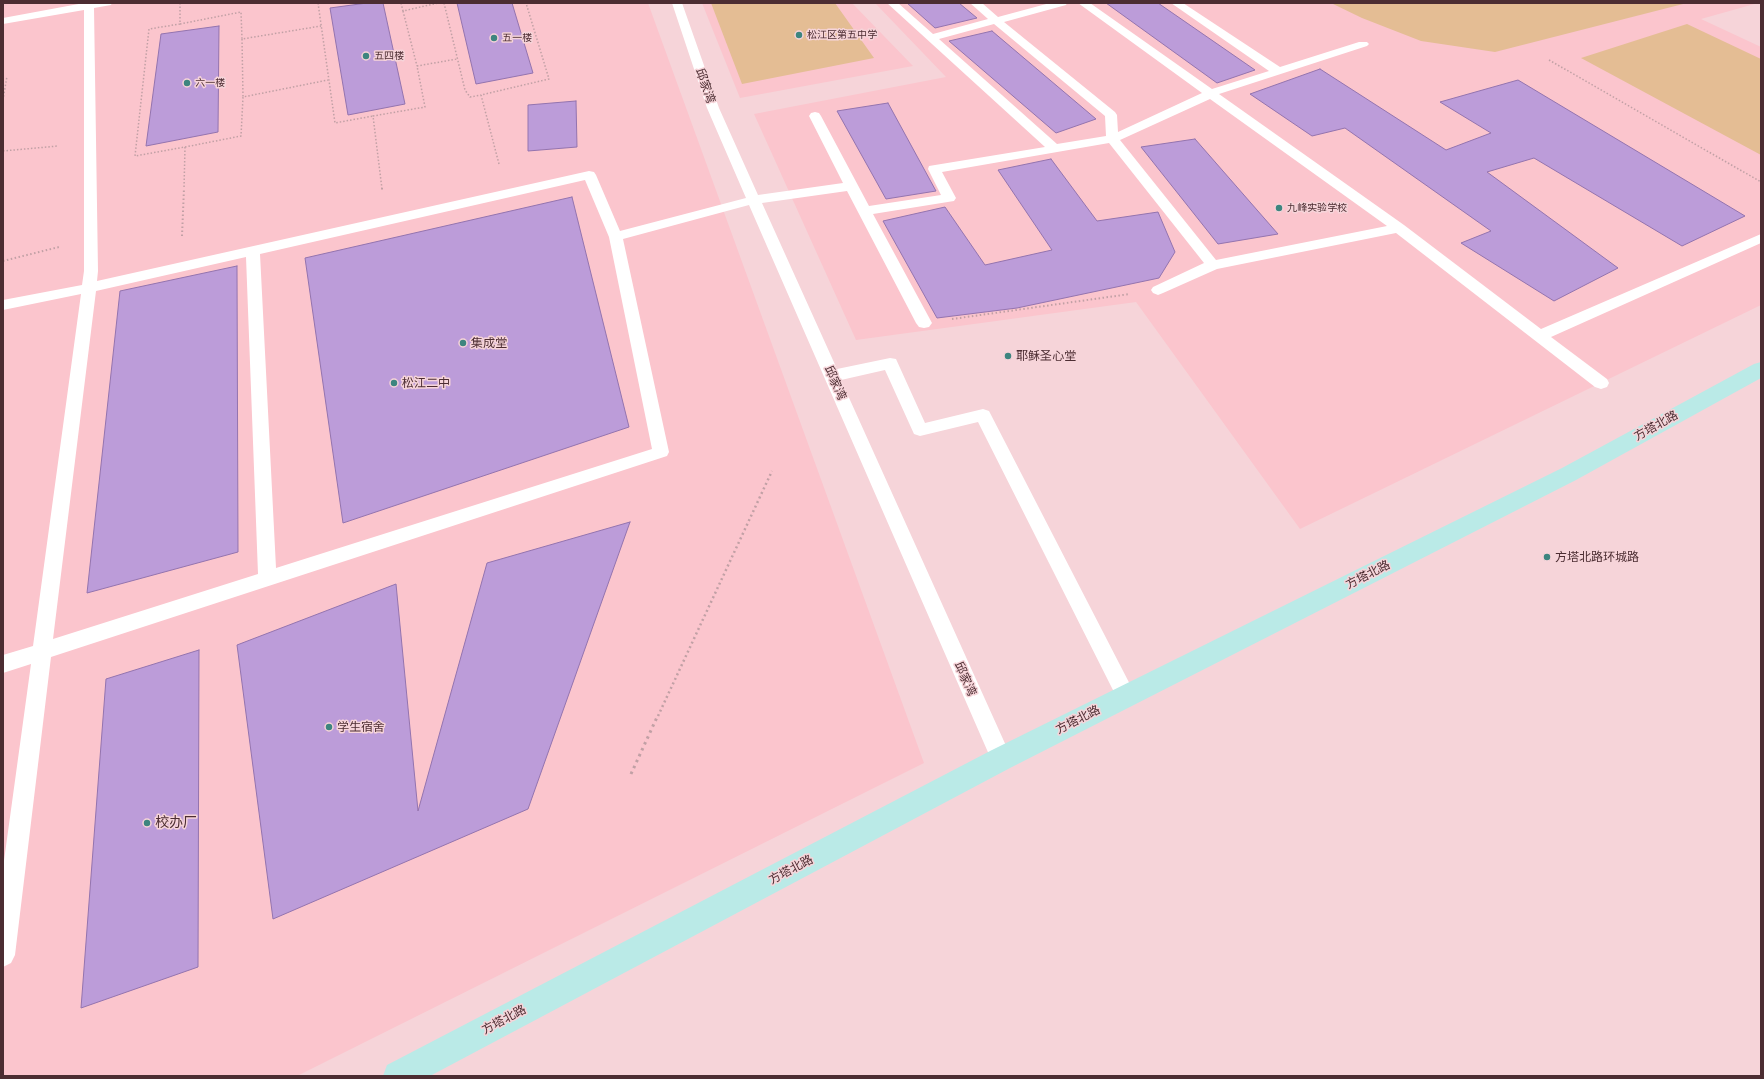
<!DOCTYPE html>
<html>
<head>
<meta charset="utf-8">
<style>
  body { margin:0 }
  #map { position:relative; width:1764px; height:1079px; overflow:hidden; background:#f6d4d9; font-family:Figtree,sans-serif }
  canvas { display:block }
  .frame { position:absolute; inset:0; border:4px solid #4c2d32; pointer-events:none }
</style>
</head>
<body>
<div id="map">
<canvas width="1764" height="1079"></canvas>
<div class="frame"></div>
</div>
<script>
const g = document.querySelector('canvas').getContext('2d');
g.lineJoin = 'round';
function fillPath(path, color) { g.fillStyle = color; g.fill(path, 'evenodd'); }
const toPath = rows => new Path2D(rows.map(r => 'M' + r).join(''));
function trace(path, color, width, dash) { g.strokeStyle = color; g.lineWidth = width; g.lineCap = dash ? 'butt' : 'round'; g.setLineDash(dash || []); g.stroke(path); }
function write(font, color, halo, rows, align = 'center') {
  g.font = font + ' Figtree,"Noto Sans SC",sans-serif'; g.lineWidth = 3; g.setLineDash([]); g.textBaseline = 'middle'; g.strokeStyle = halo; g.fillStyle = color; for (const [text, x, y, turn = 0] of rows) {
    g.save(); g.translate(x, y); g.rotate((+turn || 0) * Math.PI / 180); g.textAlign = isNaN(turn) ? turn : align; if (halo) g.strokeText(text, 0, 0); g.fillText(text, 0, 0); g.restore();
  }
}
const built = toPath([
  [3,3,648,3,924,763,297,1076,3,1076],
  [702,3,852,3,913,66,740,98],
  [875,3,1758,3,1701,19,1761,47,1761,305,1300,529,1136,302,856,340,754,114,946,77]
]);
const green = toPath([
  [711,3,835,3,874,58,742,84],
  [1331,3,1687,3,1495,52,1421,41,1362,18],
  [1687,24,1761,59,1761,155,1581,58]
]);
const building = toPath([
  [367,3,383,3,405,104,348,115,330,8,367,3],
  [457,3,512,3,533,73,476,84,457,3],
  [907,3,959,3,977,18,935,28,907,3],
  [1106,3,1158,3,1255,70,1217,83,1106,3],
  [219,26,218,132,146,146,161,34,219,26],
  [992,31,1096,119,1056,133,949,41,992,31],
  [1320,69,1446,150,1491,133,1440,102,1518,80,1745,216,1682,246,1534,158,1487,172,1618,268,1554,301,1461,243,1491,231,1345,128,1312,136,1250,94,1320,69],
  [576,101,577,147,528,151,528,105,576,101],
  [888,103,936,191,886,199,837,111,888,103],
  [1195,139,1278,234,1218,244,1141,147,1195,139],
  [1051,159,1097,221,1158,212,1175,252,1159,278,1017,308,937,318,883,221,945,207,985,265,1052,250,998,170,1051,159],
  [572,197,629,427,343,523,305,258,572,197],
  [237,266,238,552,87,593,120,291,237,266],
  [630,522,528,809,273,919,237,645,396,584,418,811,487,563,630,522],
  [199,650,198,967,81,1008,106,679,199,650]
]);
const pathFar3 = toPath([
  [180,3,180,24,149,29,135,156,185,147,184,189],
  [318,3,335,123,373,116],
  [401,3,403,11,438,3],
  [444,3,465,90,470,97,481,95],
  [403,11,417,66],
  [180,24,241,12,242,39,321,26],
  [242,39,243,97],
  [1549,60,1761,182],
  [3,100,7,76],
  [185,147,241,136,243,97,328,80],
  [3,151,58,146],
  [499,164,481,95,549,79,526,3],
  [382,189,373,116,425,107,417,66,457,59]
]);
const pathFar2 = toPath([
  [382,188,382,191],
  [182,236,184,188],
  [3,261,59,247],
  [952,319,1130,294]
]);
const pathFar1 = toPath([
  [658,716,772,471]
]);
const path = toPath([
  [631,774,658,715]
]);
const lane = toPath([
  [84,3,112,3,111,5,94,8,98,271,97,281,589,171,594,172,596,175,620,231,746,198,707,108,672,3,682,3,719,108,758,195,843,183,809,116,811,113,815,112,819,113,821,116,869,206,941,195,928,169,929,166,1045,147,887,3,898,3,933,34,988,19,970,3,982,3,998,17,1050,3,1067,3,1066,5,1004,22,1115,112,1117,115,1118,132,1202,93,1078,3,1090,3,1212,89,1269,71,1171,3,1183,3,1280,67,1359,42,1367,42,1369,44,1367,46,1219,94,1404,225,1541,329,1761,234,1761,243,1551,337,1607,379,1609,383,1607,387,1601,389,1595,387,1396,233,1217,269,1163,293,1158,295,1153,293,1151,290,1153,287,1204,263,1109,143,942,172,956,198,954,201,873,214,932,323,929,327,924,328,919,327,916,323,847,191,762,203,837,369,890,358,896,359,925,423,983,409,989,411,1136,696,1133,702,1126,705,1119,702,978,422,920,436,914,434,885,370,841,380,1012,759,1008,766,1001,769,994,766,749,205,623,239,669,452,667,456,51,657,15,955,11,963,3,967,3,868,31,664,3,673,3,655,33,646,81,294,3,310,3,300,82,285,84,271,84,10,3,24,3,18,84,3],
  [994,24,1105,116,1106,136,1057,144,939,39,994,24],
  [1210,99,1387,226,1216,260,1120,140,1210,99],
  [585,180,609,237,652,449,276,568,260,254,585,180],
  [246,257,258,574,53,639,96,291,246,257]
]);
const secondary = toPath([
  [1761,362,1761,378,1576,480,1010,768,430,1076,383,1076,387,1065,992,750,1562,468,1754,364,1761,362]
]);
const markers = [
  [799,35,4,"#3d857f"],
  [494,38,4,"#3d857f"],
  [366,56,4,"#3d857f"],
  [187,83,4,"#3d857f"],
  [1279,208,4,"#3d857f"],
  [463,343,4,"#3d857f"],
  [1008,356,4,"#3d857f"],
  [394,383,4,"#3d857f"],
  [1547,557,4,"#3d857f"],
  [329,727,4,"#3d857f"],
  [147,823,4,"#3d857f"]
];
const farPoinames = [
  ["松江区第五中学",807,35],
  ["五一楼",502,38],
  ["五四楼",374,56],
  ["六一楼",195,83],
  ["九峰实验学校",1287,208]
];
const streetNames = [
  ["邱家湾",705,86,71],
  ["邱家湾",835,383,66],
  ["方塔北路",1656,426,-29],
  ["方塔北路",1368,575,-27],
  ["邱家湾",965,679,66],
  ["方塔北路",1078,720,-27],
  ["方塔北路",791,870,-28],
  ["方塔北路",504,1020,-28]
];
const poiNames = [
  ["集成堂",471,343],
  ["耶稣圣心堂",1016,356],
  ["松江二中",402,383],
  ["方塔北路环城路",1555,557],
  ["学生宿舍",337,727]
];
const nearPoinames = [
  ["校办厂",155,823]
];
fillPath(built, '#fbc5cd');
fillPath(green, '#e4bd94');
fillPath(building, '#bc9cd9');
trace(building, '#9474af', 1);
trace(pathFar3, '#c1a0a5', 1.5, [1.5, 2]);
trace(pathFar2, '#c1a0a5', 2, [1.5, 2.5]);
trace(pathFar1, '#c1a0a5', 2.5, [2, 3]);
trace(path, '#c1a0a5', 3, [2.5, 4]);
fillPath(lane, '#fff');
fillPath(secondary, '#baeae7');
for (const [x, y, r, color] of markers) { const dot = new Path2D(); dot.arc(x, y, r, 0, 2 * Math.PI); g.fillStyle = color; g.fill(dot); trace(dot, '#f6d4d9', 1.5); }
write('10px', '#4c2d32', '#f6d4d9', farPoinames, 'left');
write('12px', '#4c2d32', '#f6d4d9', streetNames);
write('12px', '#4c2d32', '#f6d4d9', poiNames, 'left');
write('14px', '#4c2d32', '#f6d4d9', nearPoinames, 'left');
</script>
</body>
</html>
